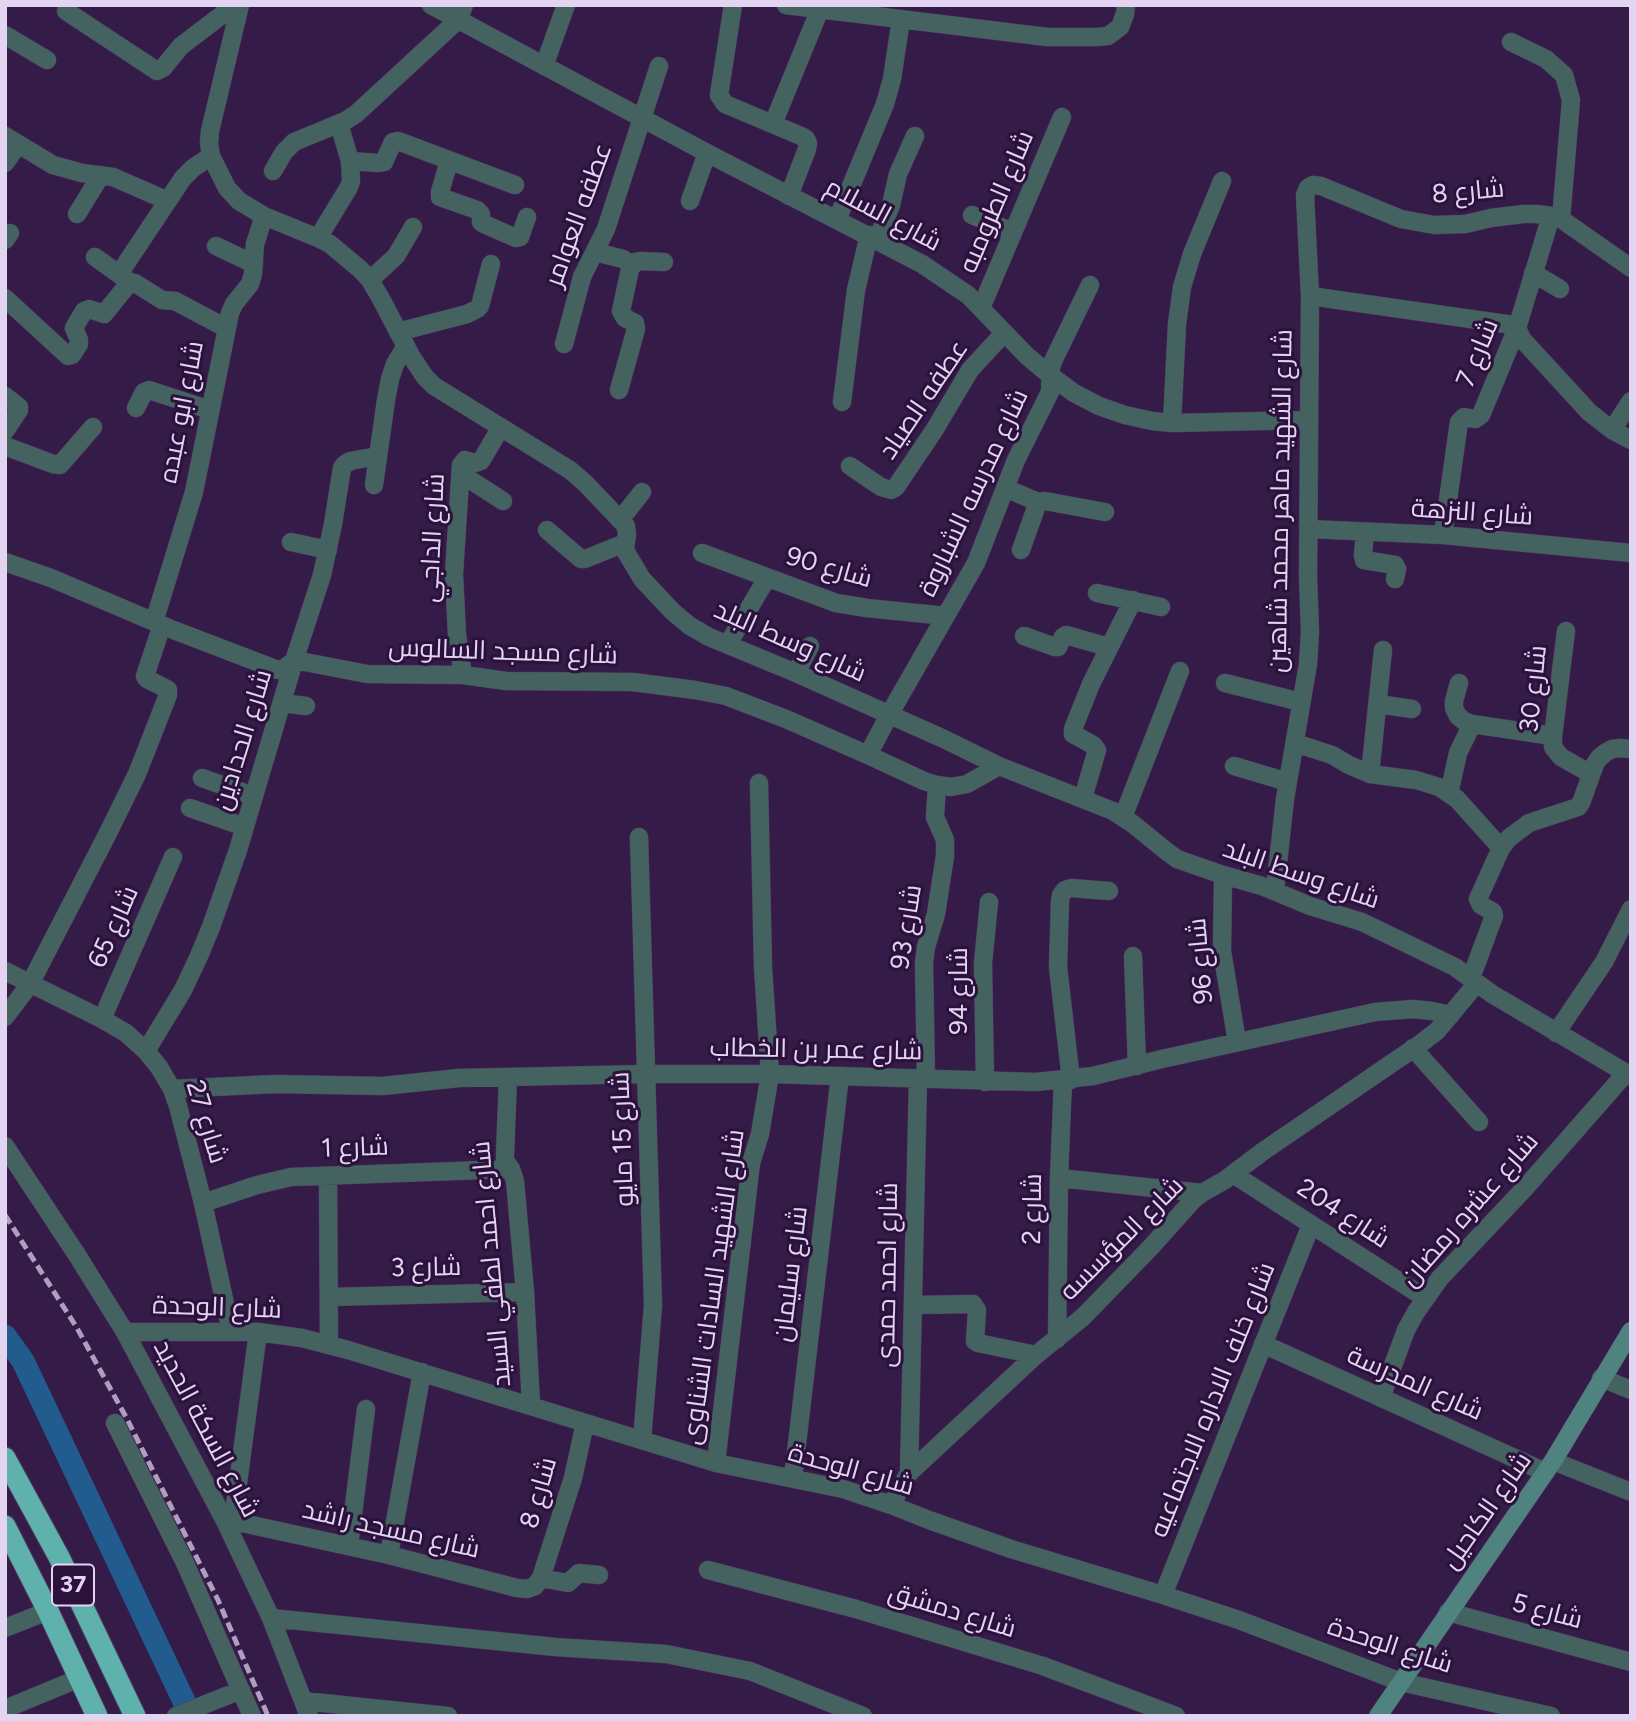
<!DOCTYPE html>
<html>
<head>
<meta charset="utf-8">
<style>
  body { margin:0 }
  #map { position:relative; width:1636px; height:1721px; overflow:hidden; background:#351b47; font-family:Figtree,sans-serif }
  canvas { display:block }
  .frame { position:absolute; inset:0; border:7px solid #e3d5f1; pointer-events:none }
</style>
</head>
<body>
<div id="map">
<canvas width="1636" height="1721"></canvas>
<div class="frame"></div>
</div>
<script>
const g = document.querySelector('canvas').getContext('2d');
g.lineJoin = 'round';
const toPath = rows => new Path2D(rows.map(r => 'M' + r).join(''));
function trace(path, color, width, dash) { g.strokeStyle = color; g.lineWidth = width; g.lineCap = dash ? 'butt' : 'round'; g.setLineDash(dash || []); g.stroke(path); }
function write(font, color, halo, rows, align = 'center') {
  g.font = font + ' Figtree,Cairo,sans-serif'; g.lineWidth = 6; g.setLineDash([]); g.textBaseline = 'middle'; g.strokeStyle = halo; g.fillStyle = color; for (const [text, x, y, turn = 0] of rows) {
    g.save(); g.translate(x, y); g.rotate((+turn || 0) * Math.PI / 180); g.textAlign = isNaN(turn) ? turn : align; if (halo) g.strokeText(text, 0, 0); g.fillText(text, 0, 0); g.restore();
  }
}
const canal = toPath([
  [5,1336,23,1361,191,1716]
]);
const street = toPath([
  [240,5,210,131,209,143,211,156,227,188,239,201,264,216,318,238,330,244,361,270,370,280,380,297,411,356,425,377,434,386,570,470,585,483,626,526,627,534,625,548,626,552,642,579,673,612,690,626,709,637,796,673,944,739,999,766,1113,811,1133,824,1165,850,1177,859,1223,875,1262,886,1310,906,1362,922,1455,967,1492,994,1631,1076],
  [431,5,707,153,922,264,968,295,1027,356,1051,376,1074,393,1099,406,1125,415,1152,421,1172,423,1309,420],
  [733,5,719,95,725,104,801,136,806,139,808,143,807,149,789,196],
  [786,5,1047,37,1098,37,1108,36,1120,27,1125,14,1126,5],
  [66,11,157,71,163,68,181,46,227,11,231,5],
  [5,35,47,60],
  [1511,42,1546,59,1564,75,1571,100,1561,219],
  [544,66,566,5],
  [773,124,820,9],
  [5,136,53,165,82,173,113,177,168,201],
  [350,161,378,163,384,162,393,142,398,141,515,185],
  [449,161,440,192,440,197,477,210,481,214,481,222,484,224,516,238,520,237,527,217],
  [5,163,18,145],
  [273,171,284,152,294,142,345,121,356,114,459,19,464,5],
  [690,201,707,153],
  [77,214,101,175],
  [972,215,1013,232],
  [837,220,885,104,892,79,901,19],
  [318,238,349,187,351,181,350,161,339,124],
  [5,240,10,233],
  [877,240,891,205,898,174,915,136],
  [216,246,254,264],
  [595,252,623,259,632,265],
  [95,257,127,280],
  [1533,273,1560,289],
  [119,274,183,178,193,168,211,156],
  [370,280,396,256,413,227],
  [1310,296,1513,325,1517,328,1522,339,1589,412,1612,430,1631,440],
  [5,298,68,356,72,355,79,344,79,340,74,328,84,311,89,309,104,314,130,282,135,283,162,300,175,301,226,328],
  [981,308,1062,117],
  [398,332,467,314,477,309,480,306,491,264],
  [564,344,582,277,606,229,659,66],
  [619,390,636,329,635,323,625,318,621,311,630,269,635,262,640,261,664,262],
  [5,396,19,407,19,410,5,431],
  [842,402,856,290,869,235],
  [136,408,144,392,149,390,210,410],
  [1172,423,1177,324,1182,287,1192,254,1222,181],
  [1612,430,1631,401],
  [5,446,53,464,60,465,93,427],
  [850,466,881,487,891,490,896,487,935,429,970,370,1004,333],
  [461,474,503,501],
  [374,485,386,400,390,379,395,364,406,346],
  [1005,488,1038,502],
  [620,520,642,492],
  [1309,529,1443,535,1631,553],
  [547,530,581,559,585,559,625,543],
  [1365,532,1363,555,1364,560,1395,565,1397,569,1395,579],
  [1443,535,1459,422,1464,417,1475,419,1481,415,1517,328,1551,216],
  [291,542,328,550],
  [1021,550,1038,502,1045,501,1105,512],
  [702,553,836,603,867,608,946,616],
  [5,562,51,578,171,629,278,670,283,669,294,661,300,661,367,674,463,675,506,681,633,682,695,690,726,696,786,719,868,755,924,781,937,785,951,787,967,784,999,766],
  [1097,593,1161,607],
  [154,622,194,492,230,313,234,304,250,284,253,274,255,244,264,216],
  [1566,631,1553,736,1553,747,1561,757,1591,774],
  [1024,636,1055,647,1058,647,1063,637,1066,635,1108,647],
  [728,644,767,578],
  [796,673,810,646],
  [463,675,457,635,454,574,461,465,465,460,475,463,481,461,501,427],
  [1225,683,1301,702],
  [1459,683,1454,701,1454,708,1458,716,1464,721,1472,724,1553,736],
  [282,703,306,706],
  [1378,704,1412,709],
  [1295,743,1332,755,1349,765,1370,774,1416,780,1439,787,1457,799,1501,848],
  [868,755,889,715,976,563,1016,460,1050,392,1051,367,1054,359,1090,285],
  [1234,766,1288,782],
  [1370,774,1383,650],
  [202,778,253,796],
  [1449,794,1458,753,1472,724],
  [1083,798,1097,750,1093,745,1073,734,1073,729,1091,684,1133,600],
  [190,808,245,827],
  [1123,817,1180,671],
  [639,837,653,1305,642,1440],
  [1223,875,1222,951,1237,1042],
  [1275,890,1285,799,1308,664,1310,632,1308,577,1310,296,1305,195,1308,188,1313,185,1321,186,1401,219,1434,225,1465,224,1491,218,1523,214,1537,214,1551,216,1561,219,1631,268],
  [1133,956,1137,1066],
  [5,971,102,1019,126,1033,146,1051,159,1067,172,1089,178,1106,203,1203,231,1331],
  [1471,978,1494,916,1493,912,1481,905,1478,899,1501,848,1509,838,1529,823,1578,807,1581,803,1595,764,1599,758,1605,753,1612,749,1620,748,1631,749],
  [5,1017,30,984,108,833,137,774,168,695,168,690,165,688,147,679,145,676,162,625],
  [102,1019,173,857],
  [1556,1033,1604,962,1631,909],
  [1413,1048,1479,1122],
  [146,1051,183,990,199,956,211,927,238,850,294,661,322,575,333,524,342,468,344,465,350,461,378,456],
  [508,1077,505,1155,505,1161,511,1169,515,1181,525,1292,531,1405],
  [926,1079,924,963,926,947,936,914,945,856,945,840,935,817,937,785],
  [1071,1080,1058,967,1060,901,1061,895,1065,890,1071,888,1109,891],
  [985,1082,983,963,989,902],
  [172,1089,275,1084,383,1086,459,1078,647,1074,770,1074,1036,1082,1093,1076,1162,1059,1375,1012,1413,1009,1432,1011,1451,1015],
  [5,1146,77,1255,125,1332,224,1519,271,1618,309,1716],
  [1233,1174,1425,1298],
  [328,1176,329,1345],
  [1059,1178,1202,1193],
  [203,1203,257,1185,291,1177,511,1169],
  [329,1297,525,1292],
  [914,1305,973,1304,977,1310,975,1341,978,1343,1036,1355],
  [125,1332,258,1332,302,1338,348,1350,716,1463,843,1489,891,1505,929,1520,1011,1549,1163,1595,1239,1620,1401,1682,1551,1716],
  [1057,1339,1059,1178,1063,1080],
  [1263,1344,1545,1472],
  [1601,1378,1631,1390],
  [1381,1398,1406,1330,1416,1312,1440,1278,1525,1188,1626,1073],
  [115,1423,185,1563,252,1716],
  [1553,1461,1631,1492],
  [716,1463,751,1163,760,1134,770,1074,763,967,759,783],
  [909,1473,918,1079],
  [793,1478,840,1076],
  [891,1505,909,1473,1036,1355,1083,1317,1151,1247,1193,1200,1202,1193,1225,1180,1262,1152,1420,1044,1437,1031,1477,983],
  [224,1519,389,1555,517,1588,527,1589,535,1586,541,1578,573,1478,585,1423],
  [233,1521,258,1332],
  [349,1546,366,1409],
  [389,1555,422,1372],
  [708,1570,856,1609,1043,1666,1176,1716],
  [541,1578,568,1583,579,1573,599,1575],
  [1163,1595,1311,1225],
  [1448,1612,1631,1662],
  [271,1618,555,1647,666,1654,750,1671,863,1716],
  [5,1628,48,1611],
  [304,1701,448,1716],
  [5,1709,80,1678],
  [176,1716,241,1690]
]);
const secondary = toPath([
  [1378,1716,1553,1461,1631,1331]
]);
const highway = toPath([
  [5,1458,59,1557,135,1716],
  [5,1526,48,1611,97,1716]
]);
const rail = toPath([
  [5,1215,77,1328,127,1419,218,1600,268,1716]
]);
const shields = [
  [73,1585,42]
];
const shieldNames = [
  ["37",73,1585]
];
const streetNames = [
  ["شارع 8",1468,192,-5],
  ["شارع الطرومبه",997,202,-67],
  ["عطفه العوامر",579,215,-70],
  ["شارع السلام",883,215,28],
  ["شارع 7",1478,353,-68],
  ["عطفه الصياد",924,400,-56],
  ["شارع ابو عبده",182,412,-79],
  ["شارع مدرسه الشباروة",974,493,-65],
  ["شارع الشهيد ماهر محمد شاهين",1281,501,-89],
  ["شارع النزهة",1472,513,4],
  ["شارع الداجي",433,538,-87],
  ["شارع 90",829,568,16],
  ["شارع وسط البلد",790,642,24],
  ["شارع مسجد السالوس",503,652,2],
  ["شارع 30",1534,689,-84],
  ["شارع الحدادين",243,740,-73],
  ["شارع وسط البلد",1301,875,19],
  ["شارع 65",114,927,-66],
  ["شارع 93",907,927,-81],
  ["شارع 96",1201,961,-95],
  ["شارع 94",959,991,-90],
  ["شارع عمر بن الخطاب",816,1050,1],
  ["شارع 27",206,1122,73],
  ["شارع 15 مايو",623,1139,-92],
  ["شارع 1",355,1148,-2],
  ["شارع 2",1033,1209,-89],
  ["شارع عشره رمضان",1470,1210,-49],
  ["شارع 204",1343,1214,33],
  ["شارع المؤسسه",1122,1239,-45],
  ["شارع احمد لطفي السيد",492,1264,-95],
  ["شارع 3",426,1268,-1],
  ["شارع سليمان",791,1274,-83],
  ["شارع احمد حمدى",888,1275,-89],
  ["شارع الشهيد السادات الشناوى",714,1287,-82],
  ["شارع الوحدة",217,1308,2],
  ["شارع المدرسة",1415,1384,24],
  ["شارع خلف الاداره الاجتماعيه",1213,1400,-68],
  ["شارع السكة الحديد",206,1429,62],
  ["شارع الوحدة",851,1470,16],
  ["شارع 8",539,1493,-74],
  ["شارع الكاحيل",1487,1511,-55],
  ["شارع مسجد راشد",391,1530,13],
  ["شارع دمشق",952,1611,17],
  ["شارع 5",1547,1612,15],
  ["شارع الوحدة",1390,1646,18]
];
trace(canal, '#225b8e', 23);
trace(street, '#513962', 19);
trace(secondary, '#513962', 19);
trace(highway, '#513962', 23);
trace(street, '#446360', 18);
trace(secondary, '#4f837f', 18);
trace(highway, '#5fb2ac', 21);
trace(rail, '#b09ebf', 5, [10, 5]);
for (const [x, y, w] of shields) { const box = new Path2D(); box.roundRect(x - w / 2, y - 20.5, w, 41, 5); g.fillStyle = '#2b113c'; g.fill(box); trace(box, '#e3d5f1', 2); }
write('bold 24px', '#e3d5f1', null, shieldNames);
write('26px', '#e3d5f1', '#2b113c', streetNames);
</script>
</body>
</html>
